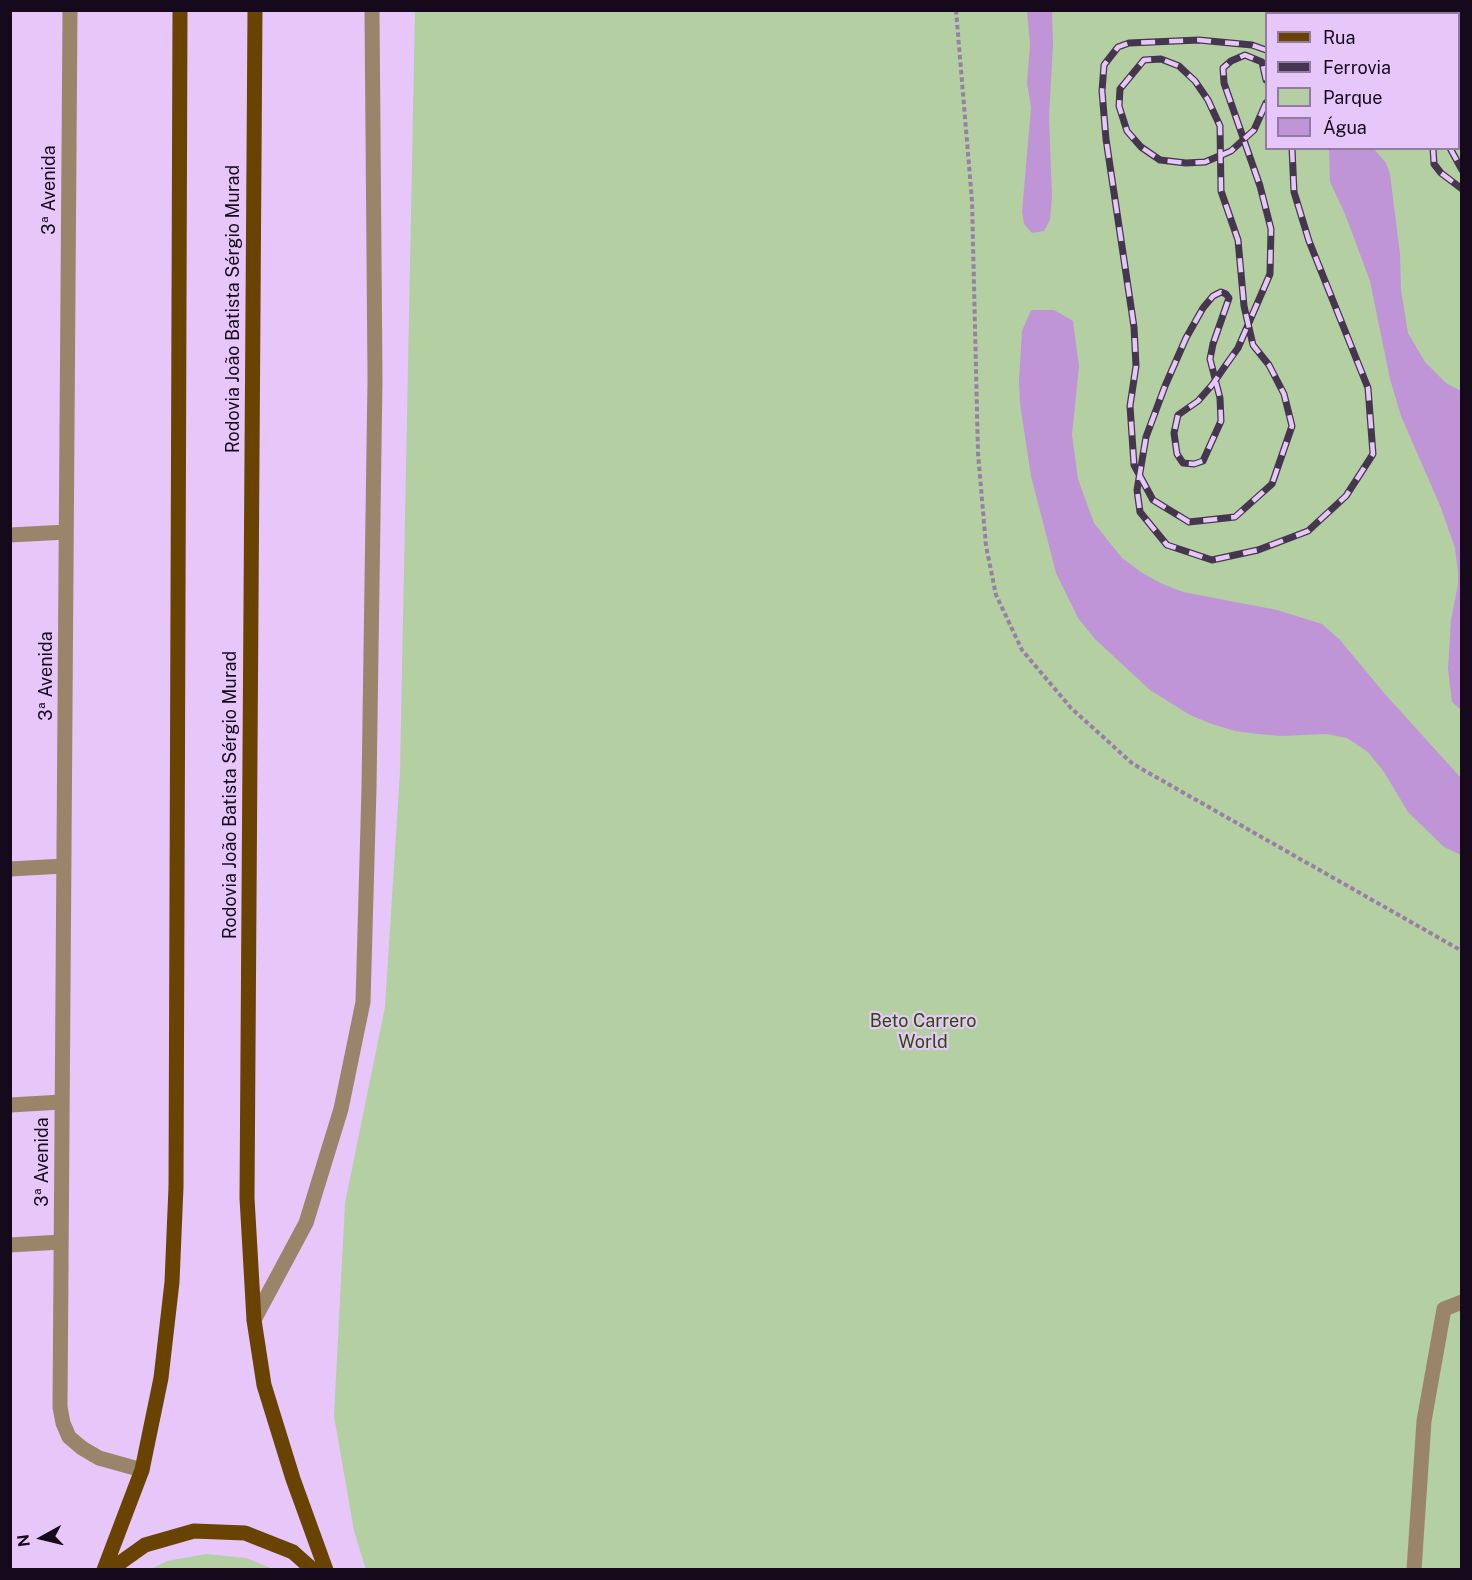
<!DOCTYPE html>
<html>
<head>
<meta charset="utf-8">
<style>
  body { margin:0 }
  #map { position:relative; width:1472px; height:1580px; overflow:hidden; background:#e7c6fa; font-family:"Public Sans",sans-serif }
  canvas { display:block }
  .frame { position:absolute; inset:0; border:12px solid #15091b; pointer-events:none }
  .legend { position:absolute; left:1265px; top:12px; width:195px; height:138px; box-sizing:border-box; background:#e7c6fa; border:2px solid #937aa1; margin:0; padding:8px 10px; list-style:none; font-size:18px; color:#15091b }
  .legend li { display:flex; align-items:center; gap:12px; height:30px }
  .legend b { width:30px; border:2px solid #937aa1 }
  .north { position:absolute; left:12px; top:1508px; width:60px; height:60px; -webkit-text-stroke:4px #e7c6fa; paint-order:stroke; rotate:262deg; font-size:16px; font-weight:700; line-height:24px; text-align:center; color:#15091b }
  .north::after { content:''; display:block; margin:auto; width:21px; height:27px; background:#15091b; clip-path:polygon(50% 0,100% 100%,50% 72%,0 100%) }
</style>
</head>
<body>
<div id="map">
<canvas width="1472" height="1580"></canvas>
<div class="frame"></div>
<ul class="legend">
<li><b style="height:8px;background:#684301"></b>Rua</li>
<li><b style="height:8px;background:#46354f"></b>Ferrovia</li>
<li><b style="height:16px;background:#b4cfa2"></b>Parque</li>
<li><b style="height:16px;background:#bf95d7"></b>Água</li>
</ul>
<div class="north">N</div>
</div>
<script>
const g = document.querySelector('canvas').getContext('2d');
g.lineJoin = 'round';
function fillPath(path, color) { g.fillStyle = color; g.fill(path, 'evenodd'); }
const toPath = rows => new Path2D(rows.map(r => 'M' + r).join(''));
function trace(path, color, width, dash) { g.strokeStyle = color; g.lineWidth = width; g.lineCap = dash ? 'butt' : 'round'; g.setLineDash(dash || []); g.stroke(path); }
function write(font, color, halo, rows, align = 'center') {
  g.font = font + ' "Public Sans",sans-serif'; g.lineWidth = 4.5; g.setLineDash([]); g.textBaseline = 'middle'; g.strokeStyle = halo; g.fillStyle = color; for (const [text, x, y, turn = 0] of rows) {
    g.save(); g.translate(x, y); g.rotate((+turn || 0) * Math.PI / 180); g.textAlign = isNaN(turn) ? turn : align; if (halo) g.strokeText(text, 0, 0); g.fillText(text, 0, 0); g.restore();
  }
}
const green = toPath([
  [415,11,1461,11,1461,1569,366,1570,354,1531,334,1416,345,1203,385,1007,400,772],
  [1266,14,1458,14,1458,148,1266,148],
  [206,1554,246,1558,273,1569,151,1569,167,1561]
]);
const water = toPath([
  [1027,11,1052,11,1053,44,1049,117,1052,196,1050,220,1044,231,1032,233,1024,224,1022,212,1031,107,1027,83,1030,45],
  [1311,11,1398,11,1393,14,1314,14],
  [1329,149,1374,149,1386,163,1390,174,1400,254,1401,290,1408,333,1425,362,1446,383,1461,391,1461,710,1452,702,1448,669,1451,620,1458,584,1458,573,1455,548,1441,508,1401,416,1390,379,1370,281,1345,214,1330,182],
  [1031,310,1054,310,1073,321,1079,366,1072,435,1078,479,1094,523,1122,558,1141,572,1160,583,1183,592,1277,610,1322,624,1340,640,1384,693,1461,778,1461,855,1444,847,1408,812,1384,772,1368,752,1347,738,1326,734,1282,736,1258,734,1235,731,1212,724,1190,715,1150,690,1095,639,1078,618,1056,573,1031,476,1020,404,1019,381,1022,331]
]);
const building = toPath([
  [1458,49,1462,49,1462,93,1458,94,1458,49]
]);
const path = toPath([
  [956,10,972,201,978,453,986,546,996,595,1022,650,1071,708,1133,764,1462,951],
  [1271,10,1274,14],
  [1458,32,1462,31]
]);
const service = toPath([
  [254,1320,306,1223,341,1109,363,1002,369,788,375,379,372,10],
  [1414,1570,1424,1421,1444,1309,1462,1302]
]);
const minor = toPath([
  [70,10,60,1407,63,1423,69,1437,82,1448,99,1458,142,1470],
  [10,535,66,532],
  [10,869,64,866],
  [10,1105,62,1102],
  [10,1245,61,1242]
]);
const primary = toPath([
  [255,10,247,1198,254,1320,264,1385,293,1479,326,1570],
  [104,1570,142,1470,161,1378,172,1282,176,1187,180,10],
  [110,1570,145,1545,194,1531,245,1533,293,1552,313,1570]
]);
const rail = toPath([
  [1266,50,1252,45,1199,40,1129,43,1118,47,1104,65,1102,91,1106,139,1134,327,1136,366,1130,406,1134,465,1153,500,1189,522,1235,517,1272,484,1292,426,1284,394,1269,365,1253,345,1244,306,1238,240,1221,191,1220,126,1208,100,1195,81,1179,66,1161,59,1144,60,1120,89,1119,106,1127,131,1141,147,1160,160,1186,163,1205,162,1231,151,1254,130,1266,103],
  [1266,80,1262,62,1245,55,1231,61,1223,68,1224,83,1260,186,1271,229,1270,274,1238,348,1228,362,1212,385,1198,401,1178,415,1174,433,1177,454,1183,463,1194,464,1203,461,1221,421,1220,398,1210,359,1213,344,1229,298,1226,294,1221,292,1213,296,1203,308,1186,338,1165,386,1146,437,1137,490,1140,512,1167,545,1212,560,1258,550,1308,531,1346,496,1373,454,1368,388,1309,241,1294,192,1292,148],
  [1458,111,1462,110],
  [1458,124,1462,122],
  [1433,148,1434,164,1441,173,1462,189],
  [1450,148,1462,170]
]);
const streetNames = [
  ["3ª Avenida",49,190,-90],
  ["Rodovia João Batista Sérgio Murad",233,309,-90],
  ["3ª Avenida",46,676,-90],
  ["Rodovia João Batista Sérgio Murad",230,795,-90],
  ["3ª Avenida",42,1162,-90]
];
const parkNames = [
  ["Beto Carrero",923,1021],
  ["World",923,1042]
];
fillPath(green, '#b4cfa2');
fillPath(water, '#bf95d7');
fillPath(building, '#799fcd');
trace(building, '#4d729c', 1.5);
trace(path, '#987fa6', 4, [4.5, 3]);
trace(service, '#9b856a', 15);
trace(minor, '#9b856a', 15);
trace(primary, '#684301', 15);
trace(rail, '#46354f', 7);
trace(rail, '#e7c6fa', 4.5, [14]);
write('18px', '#15091b', '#e7c6fa', streetNames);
write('18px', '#294d00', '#e7c6fa', parkNames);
</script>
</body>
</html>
